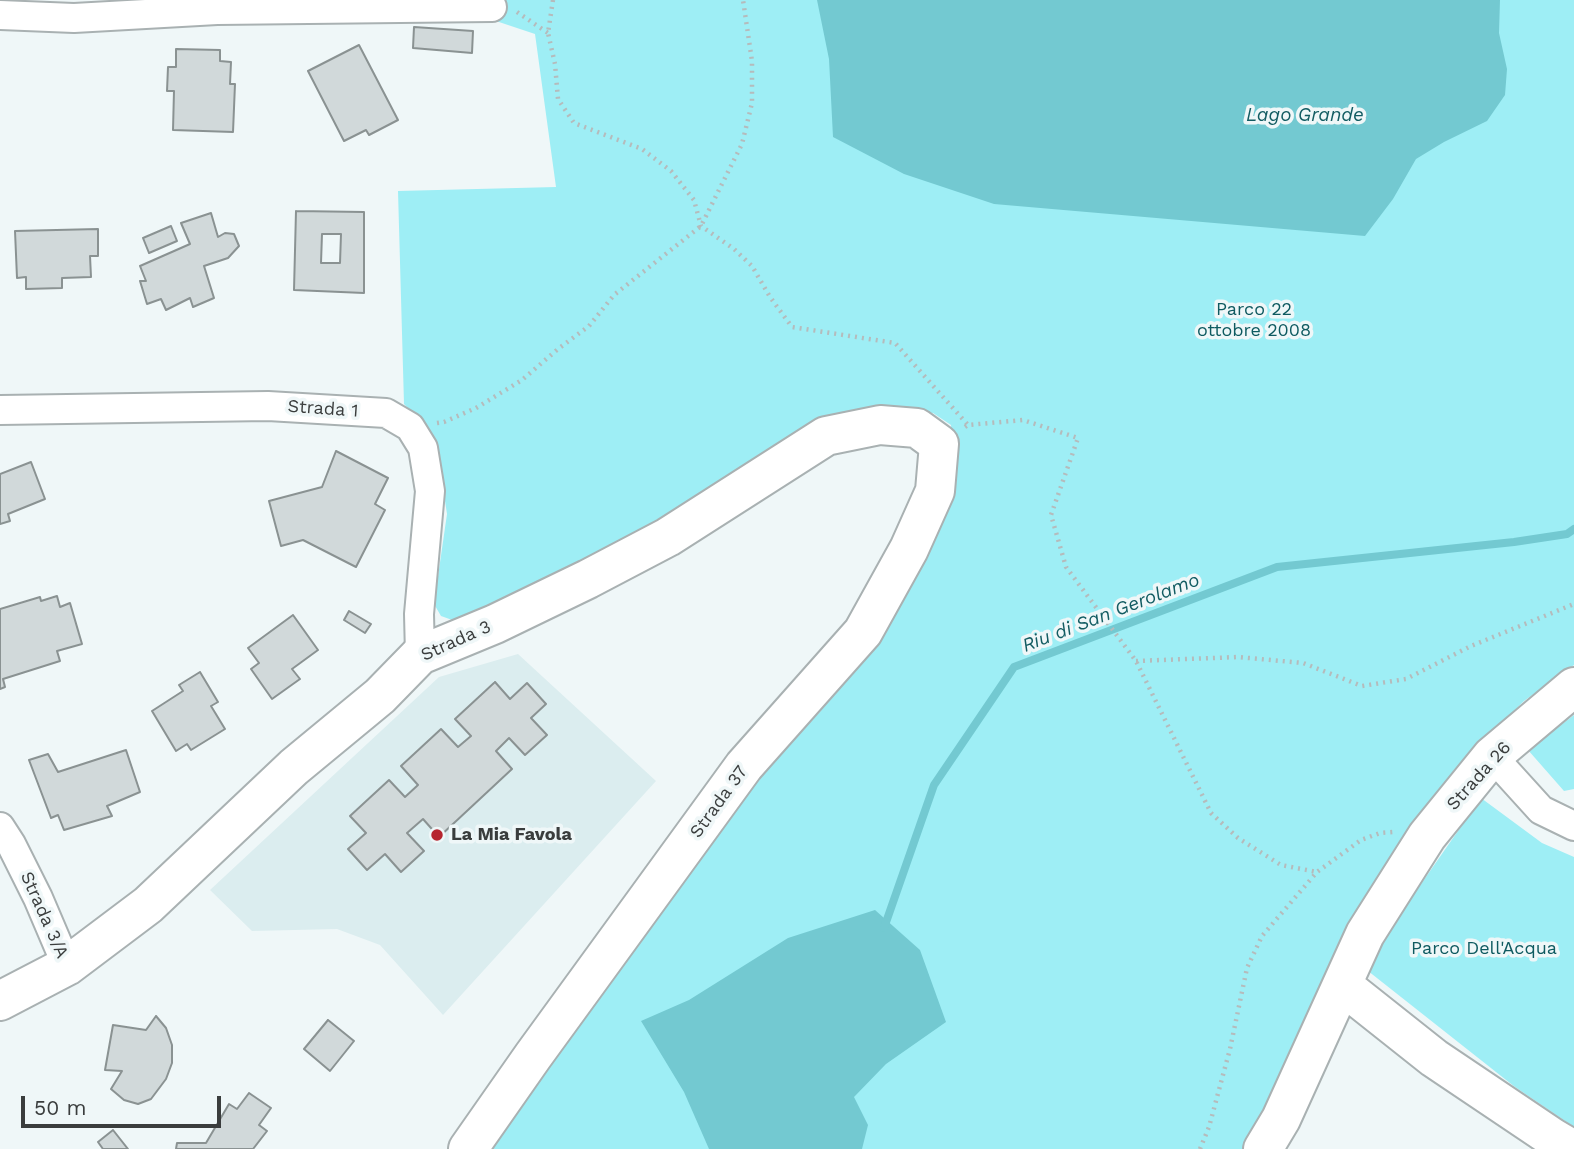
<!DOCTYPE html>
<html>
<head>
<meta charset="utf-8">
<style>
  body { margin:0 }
  #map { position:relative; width:1574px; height:1149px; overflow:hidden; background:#eff7f8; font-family:"Work Sans",sans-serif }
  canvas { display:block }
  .scale { position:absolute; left:21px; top:1096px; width:200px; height:32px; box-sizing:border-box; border:4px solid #3a3d3d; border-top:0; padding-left:9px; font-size:21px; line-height:24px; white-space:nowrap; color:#3a3d3d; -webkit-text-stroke:5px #eff7f8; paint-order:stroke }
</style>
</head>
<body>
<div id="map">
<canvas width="1574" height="1149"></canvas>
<div class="scale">50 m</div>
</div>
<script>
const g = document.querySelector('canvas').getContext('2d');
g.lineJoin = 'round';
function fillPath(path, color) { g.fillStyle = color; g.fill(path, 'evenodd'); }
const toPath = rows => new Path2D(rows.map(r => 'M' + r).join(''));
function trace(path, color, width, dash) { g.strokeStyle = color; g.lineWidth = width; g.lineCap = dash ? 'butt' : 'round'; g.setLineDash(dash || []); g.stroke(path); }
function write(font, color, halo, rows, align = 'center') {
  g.font = font + ' "Work Sans",sans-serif'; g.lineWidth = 7; g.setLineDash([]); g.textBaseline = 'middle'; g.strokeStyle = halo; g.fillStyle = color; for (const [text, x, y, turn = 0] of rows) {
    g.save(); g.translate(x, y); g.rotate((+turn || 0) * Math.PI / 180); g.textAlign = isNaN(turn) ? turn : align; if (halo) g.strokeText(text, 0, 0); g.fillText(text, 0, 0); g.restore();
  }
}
const built = toPath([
  [518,654,656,781,443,1015,380,945,337,929,252,931,210,890,439,677]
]);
const green = toPath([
  [180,0,1574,0,1574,665,1524,701,1454,770,1392,863,1247,1149,485,1149,755,782,818,714,872,651,912,575,953,466,951,425,933,413,899,411,824,425,771,448,649,526,553,583,455,621,441,616,434,604,447,514,438,456,430,432,404,404,398,191,556,187,535,34,493,20],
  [1574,715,1574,789,1564,791,1528,750],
  [1481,798,1542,843,1574,857,1574,1127,1515,1087,1363,967]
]);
const water = toPath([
  [817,0,1500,0,1499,33,1507,69,1505,95,1487,121,1444,142,1416,159,1393,199,1365,236,994,204,904,174,833,137,829,59],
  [875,910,920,950,946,1022,886,1064,854,1097,868,1125,862,1149,709,1149,684,1092,641,1021,689,1000,788,938]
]);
const stream = toPath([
  [884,928,934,785,1014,667,1277,567,1514,542,1567,534,1574,529]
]);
const building = toPath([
  [414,27,473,31,472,53,413,48,414,27],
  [359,45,398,120,369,135,366,130,344,141,308,71,359,45],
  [176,49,220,50,220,61,231,62,230,84,235,84,233,132,173,130,174,91,167,91,168,67,176,67,176,49],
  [296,211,364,212,364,293,294,290,296,211],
  [322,234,341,234,340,263,321,263,322,234],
  [211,213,218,237,225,233,234,234,239,246,228,258,204,266,214,298,193,307,190,298,166,310,161,299,147,304,140,281,146,281,140,266,190,244,181,223,211,213],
  [171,226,177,241,149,253,143,238,171,226],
  [98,229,98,256,90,256,91,277,62,278,62,288,26,289,26,277,17,278,15,231,98,229],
  [336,451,388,478,375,504,385,510,356,567,303,540,281,546,269,501,322,487,336,451],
  [31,462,45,499,8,514,10,521,0,524,0,474,31,462],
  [57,596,60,607,70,603,82,644,57,651,60,661,3,679,5,687,0,689,0,609,40,597,41,601,57,596],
  [349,611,371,624,365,633,344,620,349,611],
  [293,615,318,650,292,669,300,679,272,699,251,669,259,663,248,648,293,615],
  [200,672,218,702,211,706,225,729,191,750,187,744,176,751,152,711,183,691,179,685,200,672],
  [495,682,510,699,527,683,546,704,531,718,547,735,525,755,509,738,496,751,512,769,439,837,423,819,407,833,424,851,401,872,385,854,367,870,348,849,366,833,350,816,389,780,405,797,418,785,401,766,441,729,458,747,471,736,455,719,495,682],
  [126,750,140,792,107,806,112,816,64,830,58,815,51,818,29,760,48,754,58,772,126,750],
  [156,1016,166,1028,172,1045,172,1063,166,1079,151,1099,138,1104,124,1100,111,1089,122,1071,105,1070,113,1025,146,1030,156,1016],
  [328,1020,354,1041,330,1071,304,1049,328,1020],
  [249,1093,271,1108,259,1125,267,1131,253,1149,176,1149,177,1143,206,1143,229,1104,237,1109,249,1093],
  [113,1130,128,1149,103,1149,98,1142,113,1130]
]);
const path = toPath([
  [553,0,548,33,555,64,558,99,574,123,642,149,671,171,694,200,701,226,734,249,752,266,770,297,792,327,895,343,968,425],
  [517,12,548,33],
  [437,423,444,422,476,408,522,380,558,349,589,326,614,295,701,226,742,144,752,103,752,61,743,0],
  [965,427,968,425,1023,420,1078,438,1051,515,1066,567,1136,661,1211,813,1238,838,1281,865,1317,872],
  [1136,661,1238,657,1303,663,1362,686,1406,679,1471,646,1574,604],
  [1200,1149,1209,1127,1230,1049,1247,968,1262,936,1317,872,1361,840,1380,833,1393,832]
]);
const street = toPath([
  [0,15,74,18,217,10,492,7],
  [0,410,268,406,386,413,410,427,423,448,430,491,419,614,420,655],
  [1492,756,1541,810,1574,826],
  [0,827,11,844,38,898,67,966]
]);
const secondary = toPath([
  [1342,985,1434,1058,1553,1138,1572,1149],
  [0,1001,67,966,148,905,294,767,380,696,420,655,495,624,588,579,668,537,826,436,880,425,917,428,939,444,935,491,909,549,863,632,744,766,533,1056,468,1149],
  [1263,1149,1281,1119,1365,934,1427,836,1492,756,1574,687]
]);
const markers = [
  [437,835,7,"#b6252f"]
];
const parkNames = [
  ["Parco 22",1254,310],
  ["ottobre 2008",1254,331],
  ["Parco Dell'Acqua",1484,949]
];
const streetNames = [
  ["Strada 1",323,409,4],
  ["Strada 3",456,641,-24],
  ["Strada 26",1479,776,-48],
  ["Strada 37",719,802,-54],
  ["Strada 3/A",44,915,66]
];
const poiNames = [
  ["La Mia Favola",451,835]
];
const waterNames = [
  ["Lago Grande",1305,115],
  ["Riu di San Gerolamo",1111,613,-21]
];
fillPath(built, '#dbedef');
fillPath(green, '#9eeef5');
fillPath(water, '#73c9d1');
trace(stream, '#73c9d1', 8);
fillPath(building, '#d1d9da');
trace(building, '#8a9292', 2);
trace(street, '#a9b1b2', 32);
trace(secondary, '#a9b1b2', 42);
trace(path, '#b5bbbc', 4.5, [2, 5]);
trace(street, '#fff', 28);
trace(secondary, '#fff', 38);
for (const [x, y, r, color] of markers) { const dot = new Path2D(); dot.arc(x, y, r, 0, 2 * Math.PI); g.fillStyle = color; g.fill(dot); trace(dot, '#eff7f8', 2.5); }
write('18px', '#0e5a60', '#eff7f8', parkNames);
write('18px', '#3a3d3d', '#eff7f8', streetNames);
write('bold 18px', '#3a3d3d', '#eff7f8', poiNames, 'left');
write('italic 19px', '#125c62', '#eff7f8', waterNames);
</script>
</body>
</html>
